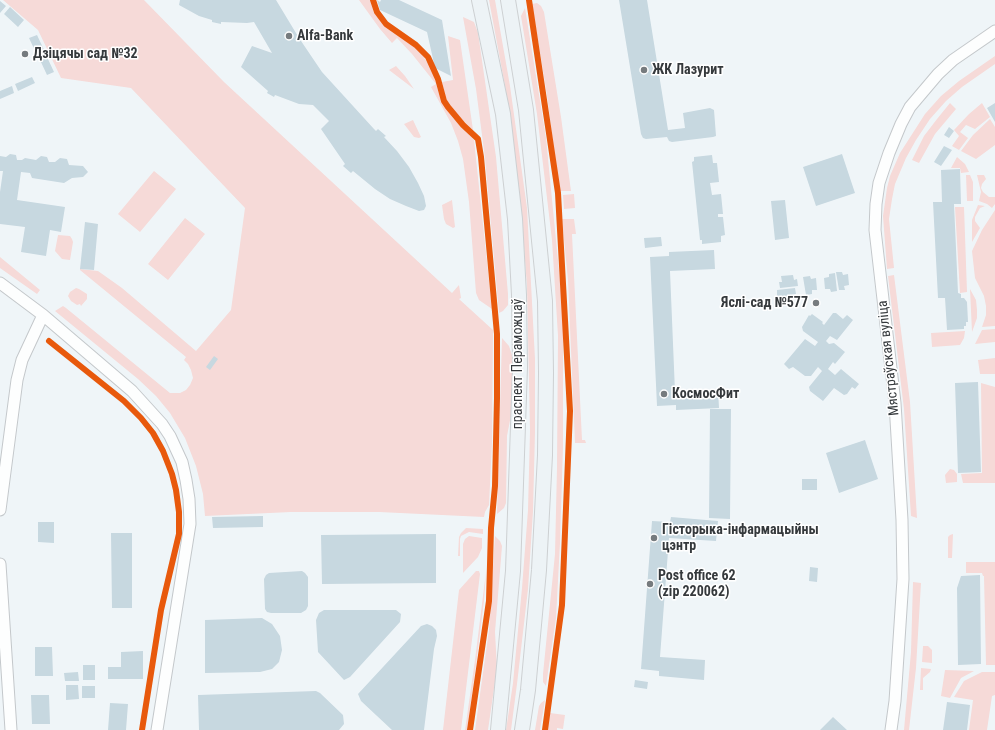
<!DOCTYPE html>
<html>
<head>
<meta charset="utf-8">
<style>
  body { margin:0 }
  canvas { display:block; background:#eff5f8 }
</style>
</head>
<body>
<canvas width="995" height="730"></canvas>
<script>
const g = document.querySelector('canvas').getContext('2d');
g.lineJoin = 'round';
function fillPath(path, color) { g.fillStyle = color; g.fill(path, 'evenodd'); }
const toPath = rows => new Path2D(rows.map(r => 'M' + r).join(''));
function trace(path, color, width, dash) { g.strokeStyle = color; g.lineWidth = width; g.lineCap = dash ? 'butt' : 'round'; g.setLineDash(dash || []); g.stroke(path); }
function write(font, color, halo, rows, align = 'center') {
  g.font = font + ' "Roboto Condensed",sans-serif'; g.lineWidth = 3; g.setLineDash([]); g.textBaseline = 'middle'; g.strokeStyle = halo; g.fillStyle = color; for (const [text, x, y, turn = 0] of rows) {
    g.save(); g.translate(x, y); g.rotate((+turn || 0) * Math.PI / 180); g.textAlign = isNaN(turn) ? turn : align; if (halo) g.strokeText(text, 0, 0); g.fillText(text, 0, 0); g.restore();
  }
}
const green = toPath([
  [3,0,144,0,224,82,452,293,459,285,461,298,459,299,493,330,492,443,489,505,485,512,484,517,379,512,291,512,205,516,203,494,196,466,185,438,170,413,156,396,138,379,55,311,63,306,66,308,170,393,180,393,186,390,190,385,193,378,191,370,188,364,184,360,186,357,80,270,80,269,98,271,122,288,196,351,231,310,245,208,131,88,61,78,38,30],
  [359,0,370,0,374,13,384,25,410,43,421,53,432,70,439,94,446,108,452,117,474,140,492,309,479,300,476,293,469,202,463,159,458,141,451,123,431,87,436,84,412,54,397,38,392,43,380,29],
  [489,0,495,0,500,29,510,86,527,208,535,359,535,432,533,511,528,589,517,684,511,730,506,730,513,683,522,588,528,510,530,431,527,286,521,208,513,141,505,86],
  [537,3,541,6,544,12,561,117,571,191,559,191,547,95,532,4],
  [525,8,546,138,563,312,563,447,560,543,556,618,546,686,543,682,543,674,555,554,557,467,558,336,552,240,537,114,521,16],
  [463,17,474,22,478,33,496,157,508,294,508,305,503,311,499,313,485,158,476,89],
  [448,36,460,40,473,130,456,114,447,100,445,95,442,82,453,80],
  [995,56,995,64,962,87,946,101,930,119,916,140,906,158,895,184,892,199,889,219,894,268,887,269,883,216,887,188,890,176,900,153,925,114,941,96,959,81],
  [396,66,405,76,414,89,389,70],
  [950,103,956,109,935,134,919,163,912,160,924,136,937,119],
  [982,103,990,117,975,129,966,125,960,132,968,138,959,150,952,146,959,136,954,130,969,114],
  [990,119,995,127,995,145,976,159,961,151,973,135],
  [413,120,420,135,421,137,419,138,414,137,404,124],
  [957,157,965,164,969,172,961,173,960,168,951,168],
  [154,171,176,189,140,232,118,214],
  [966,175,970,175,973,182,973,201,967,201],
  [977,175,984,175,986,179,982,184,981,188,983,192,989,197,995,197,995,204,992,208,987,204,979,201,981,192],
  [574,194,575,208,564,209,563,195],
  [452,200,455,227,453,228,446,224,444,219,442,205],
  [978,205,985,206,980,208,975,217,975,221,980,228,972,242,972,220],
  [955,207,964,207,967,292,960,293],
  [995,210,995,326,982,327,986,315,986,306,984,296,975,278,972,251,982,230],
  [185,218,205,234,168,280,148,264],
  [562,219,574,219,576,234,572,234,582,440,585,440,586,443,575,443,568,280],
  [58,235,70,236,72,239,73,242,70,260,62,259,55,251],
  [0,257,40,290,37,294,0,268],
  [894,275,910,402,917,518,911,516,904,409,888,276],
  [76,288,79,289,87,294,87,299,81,306,80,304,77,305,71,301,68,296,70,292],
  [970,289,976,300,977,310,977,318,972,332],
  [995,329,995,342,975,344,982,330],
  [965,331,964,338,960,345,932,347,931,333],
  [502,338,509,346,512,355,512,410,507,436,506,503,504,508,497,514],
  [995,358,995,374,980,374,978,360],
  [981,383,995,387,995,483,963,483,961,474,982,473],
  [950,469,954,470,957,474,957,482,946,483,945,475],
  [466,528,483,529,483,534,469,532,461,536,460,539,460,556,458,556,459,537,461,533],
  [953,534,952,558,948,558,948,537,950,535],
  [469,536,482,538,482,548,478,557,463,573,463,544,465,539],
  [495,536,500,541,502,546,495,632,497,668,488,730,475,730,489,630],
  [966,562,995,562,995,665,986,665,984,576,983,576,982,573,966,573],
  [476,571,479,571,480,574,461,730,443,730,459,590],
  [486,572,484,601,476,665,467,730,465,730,475,660],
  [913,582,921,583,916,668,909,730,904,730,911,652],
  [923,646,928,646,932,650,932,663,922,662],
  [921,668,931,669,930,672,923,678,923,690,920,690],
  [945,670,974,671,961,678,950,698,941,696],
  [982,672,995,672,995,695,992,696,987,730,969,730,973,700,954,697,964,681],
  [545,700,540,730,535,730,539,706,541,703],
  [550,713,565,715,563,729,557,728,557,730,547,730]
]);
const building = toPath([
  [180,0,276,0,299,38,322,72,374,129,376,131,378,129,386,136,384,137,397,151,409,167,418,183,424,196,426,206,424,210,419,211,406,206,390,199,375,189,353,171,351,173,343,166,345,164,321,129,329,121,313,105,299,104,275,95,274,97,267,93,268,91,241,67,252,46,272,53,254,22,247,23,221,22,221,24,212,22,212,20,199,16,179,5],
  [377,0,380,2,381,0,399,0,442,20,451,76,435,68,427,32,380,10],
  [619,0,647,0,668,130,685,128,683,113,710,108,714,110,716,136,713,137,672,142,669,141,667,137,646,139,643,138,641,134],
  [0,1,6,6,0,13],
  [10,7,24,20,18,27,4,14],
  [37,35,45,52,37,55,29,38],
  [47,57,54,72,47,75,40,60],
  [32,77,35,83,18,91,15,84],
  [12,86,14,93,0,99,0,91],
  [995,103,995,122,987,108],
  [949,127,954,131,949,138,944,135],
  [944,146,952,150,941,166,934,162],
  [10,154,16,155,17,160,22,160,25,158,36,160,41,156,47,157,49,162,55,162,60,158,67,159,69,165,83,166,88,172,83,177,72,178,64,183,32,178,30,173,21,172,17,200,65,207,61,232,50,230,46,256,21,252,25,227,0,224,0,192,3,171,0,171,0,156,6,157],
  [842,154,855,193,816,206,803,167],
  [712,155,713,163,717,163,719,182,710,183,712,195,721,194,723,214,718,214,718,217,723,217,725,235,721,236,721,242,702,244,702,240,700,240,692,162,694,161,694,157],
  [960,169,961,204,954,204,958,293,961,294,961,298,964,298,967,302,968,322,966,322,966,326,964,326,964,329,947,330,945,298,938,298,933,202,942,202,941,170],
  [785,200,789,238,775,240,771,201],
  [85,222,98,224,94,270,80,269],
  [661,237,662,246,645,248,644,238],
  [714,250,715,269,670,271,675,392,718,390,719,408,676,410,676,405,657,406,650,257,669,256,669,252],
  [836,272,842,272,843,275,848,274,849,285,844,286,845,290,839,290],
  [835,273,837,291,831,292,830,289,825,289,824,278,829,277,829,274],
  [793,275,794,280,797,279,798,286,780,288,779,282,782,282,781,276],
  [810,276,811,279,816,278,817,290,812,290,812,294,806,295,803,277],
  [795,288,796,294,792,295,793,300,782,301,781,296,777,297,777,290],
  [833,313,836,313,843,319,847,315,853,320,837,340,830,336,826,341,829,344,834,343,845,352,835,364,833,362,828,369,835,375,841,369,859,384,855,389,852,387,847,394,844,395,834,388,823,401,810,391,809,387,822,371,818,367,811,376,805,376,793,367,789,369,784,364,805,339,815,346,818,342,803,331,802,327,809,315,810,316,812,314,823,322,822,323,824,325],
  [214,356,218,359,210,370,206,367],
  [978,382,981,472,958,473,955,383],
  [710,409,731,409,730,519,709,518],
  [865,440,878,479,839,493,826,453],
  [802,479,817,479,817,490,802,490],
  [263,516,263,527,213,528,212,517],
  [671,517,718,521,716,541,669,538,660,657,705,660,704,680,659,676,659,671,641,669,652,521,670,522],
  [38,522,54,522,54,543,38,542],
  [111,533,132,533,132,608,112,608],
  [436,534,436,583,322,584,321,535],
  [810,567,818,568,817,582,809,581],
  [302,571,305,573,308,577,308,606,306,610,301,613,271,613,267,612,265,609,264,579,266,575,269,573],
  [980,575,981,664,958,665,957,588,961,576],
  [324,610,396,610,401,614,400,622,350,677,344,680,318,652,316,620,319,613],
  [262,618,272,624,280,636,282,650,279,662,272,669,260,672,205,673,205,620],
  [427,624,432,626,436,630,437,636,434,649,424,730,392,730,361,701,358,694,421,626],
  [35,647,52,647,53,676,35,676],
  [143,651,143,679,108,679,108,667,121,667,121,652],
  [83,665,95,665,95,680,83,680],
  [78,672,79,681,65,681,64,673],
  [635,680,648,682,647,689,634,687],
  [66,685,78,685,79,699,66,700],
  [82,686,95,686,95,698,82,698],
  [316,691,320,693,343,715,344,724,339,730,199,730,198,695],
  [31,695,49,695,50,724,32,724],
  [947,702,970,705,967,730,943,730],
  [110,703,128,704,126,730,108,730],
  [833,717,847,730,820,730]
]);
const minor = toPath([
  [0,283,43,315,132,391,162,424,170,436,182,462,186,480,189,499,190,524,157,730],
  [0,510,17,380,22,360,43,315],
  [0,564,11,730],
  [891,730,895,701,903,579,902,520,895,403,875,230,876,204,879,183,889,153,901,124,910,107,938,74,953,60,995,31]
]);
const major = toPath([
  [479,0,503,114,515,219,519,295,520,367,513,571,498,730],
  [508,0,526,110,545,301,546,373,545,455,539,570,528,690,522,730]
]);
const cycleway = toPath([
  [373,0,377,12,386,24,416,45,428,57,438,79,444,101,448,107,463,125,478,139,481,157,497,334,497,398,495,486,491,528,489,601,470,730],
  [529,0,558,193,570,411,562,605,545,730],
  [49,341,124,401,141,418,153,433,163,451,172,474,176,490,179,512,179,534,161,610,142,730]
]);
const markers = [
  [289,36,4,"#767b7e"],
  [25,54,4,"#767b7e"],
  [644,70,4,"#767b7e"],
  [816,303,4,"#767b7e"],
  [664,394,4,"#767b7e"],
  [654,538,4,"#767b7e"],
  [650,584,4,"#767b7e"]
];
const poiNames = [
  ["Alfa-Bank",297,36],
  ["Дзіцячы сад №32",33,54],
  ["ЖК Лазурит",652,70],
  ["Яслі-сад №577",808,303,"right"],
  ["КосмосФит",672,394],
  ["Гісторыка-інфармацыйны",662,530],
  ["цэнтр",662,546],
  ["Post office 62",658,576],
  ["(zip 220062)",658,592]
];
const streetNames = [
  ["Мястраўская вуліца",889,358,-96],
  ["праспект Пераможцаў",518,364,-90]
];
fillPath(green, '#f6dad8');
fillPath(building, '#c7d8e0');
trace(minor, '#c4c8cb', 13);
trace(major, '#cdd0d2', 16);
trace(minor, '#fdfefe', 11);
trace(major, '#edf3f6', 14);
trace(cycleway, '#e8590c', 6);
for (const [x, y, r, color] of markers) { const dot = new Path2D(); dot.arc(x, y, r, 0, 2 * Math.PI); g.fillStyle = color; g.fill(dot); trace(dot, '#fff', 1.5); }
write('bold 14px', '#35393c', '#fff', poiNames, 'left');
write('14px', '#35393c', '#fff', streetNames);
</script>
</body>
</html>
